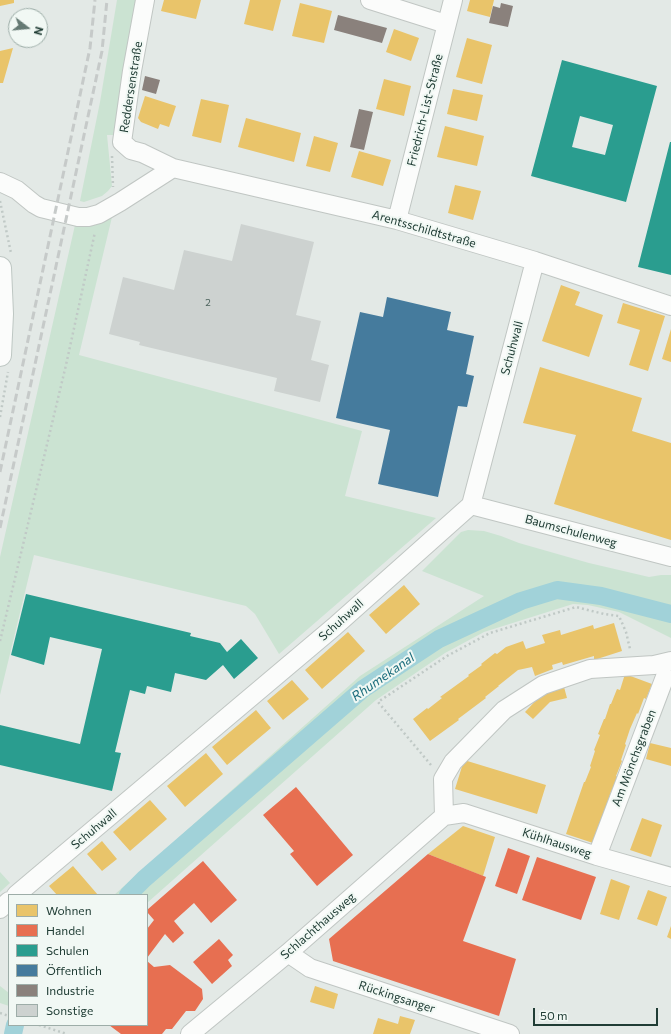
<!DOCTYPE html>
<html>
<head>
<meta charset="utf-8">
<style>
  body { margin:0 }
  #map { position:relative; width:671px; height:1034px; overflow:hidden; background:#e3e9e6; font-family:Commissioner,sans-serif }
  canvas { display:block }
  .legend { position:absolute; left:8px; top:894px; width:140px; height:132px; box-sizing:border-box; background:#f1f8f4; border:1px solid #9dada8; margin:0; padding:5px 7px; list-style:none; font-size:12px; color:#203d35 }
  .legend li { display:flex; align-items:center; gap:8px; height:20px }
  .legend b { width:20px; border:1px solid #9dada8 }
  .north { position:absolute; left:8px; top:8px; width:40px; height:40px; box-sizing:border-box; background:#f1f8f4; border:1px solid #9dada8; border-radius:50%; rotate:106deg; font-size:11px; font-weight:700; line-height:16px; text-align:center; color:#203d35 }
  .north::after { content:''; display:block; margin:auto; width:14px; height:18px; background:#647973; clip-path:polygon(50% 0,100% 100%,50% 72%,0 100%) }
  .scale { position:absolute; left:533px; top:1008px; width:125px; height:18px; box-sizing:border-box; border:2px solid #203d35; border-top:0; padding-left:5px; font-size:12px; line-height:14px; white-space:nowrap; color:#203d35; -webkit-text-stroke:3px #f1f8f4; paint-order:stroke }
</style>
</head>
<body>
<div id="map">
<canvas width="671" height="1034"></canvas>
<ul class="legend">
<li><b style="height:11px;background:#e9c46a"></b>Wohnen</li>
<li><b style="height:11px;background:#e76f51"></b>Handel</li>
<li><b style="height:11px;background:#2a9d8f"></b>Schulen</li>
<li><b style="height:11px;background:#457b9d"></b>Öffentlich</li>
<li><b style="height:11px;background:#8a817c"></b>Industrie</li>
<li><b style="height:11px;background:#cdd2d0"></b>Sonstige</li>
</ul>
<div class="north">N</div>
<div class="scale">50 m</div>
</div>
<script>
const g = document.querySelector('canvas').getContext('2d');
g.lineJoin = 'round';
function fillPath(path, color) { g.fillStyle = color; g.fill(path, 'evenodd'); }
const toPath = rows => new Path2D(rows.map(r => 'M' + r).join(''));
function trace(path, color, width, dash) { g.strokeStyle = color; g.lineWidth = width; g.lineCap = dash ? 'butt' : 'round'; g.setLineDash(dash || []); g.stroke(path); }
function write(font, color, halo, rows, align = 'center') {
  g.font = font + ' Commissioner,sans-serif'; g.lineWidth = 4; g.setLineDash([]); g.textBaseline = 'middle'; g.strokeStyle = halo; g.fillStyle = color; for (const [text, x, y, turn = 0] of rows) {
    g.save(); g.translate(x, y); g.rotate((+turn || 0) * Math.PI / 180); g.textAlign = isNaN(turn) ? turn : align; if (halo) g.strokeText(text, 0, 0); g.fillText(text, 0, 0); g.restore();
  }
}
const green = toPath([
  [117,0,140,0,114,135,107,135,112,186,108,191,102,196,84,202,80,201,100,102],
  [112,217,79,355,362,431,345,496,436,518,279,654,255,614,246,606,34,555,0,695,0,557,75,225,85,225],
  [468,530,484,531,501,536,519,543,589,563,649,577,661,575,671,575,671,638,619,612,588,605,573,604,484,632,445,653,376,700,147,903,147,895,114,895,360,676,484,596,422,571,461,532],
  [0,872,10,883,0,892],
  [0,986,9,993,9,1006,0,1003]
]);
const homes = toPath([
  [0,0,14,0,14,3,0,6],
  [164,0,201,0,196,19,161,11],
  [250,0,281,0,273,31,244,24],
  [470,0,494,0,490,17,467,11],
  [300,3,332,11,324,43,292,36],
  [394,29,419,38,411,61,386,52],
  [467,38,492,45,482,84,456,77],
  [13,48,3,83,0,83,0,51],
  [384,79,411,86,404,116,376,109],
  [453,89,483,95,477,121,447,114],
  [145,96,176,106,169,127,160,124,158,129,141,122,138,118],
  [201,99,229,105,221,143,192,136],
  [246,118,301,133,294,162,238,147],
  [445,126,484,136,477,166,437,157],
  [314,136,338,143,330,172,306,166],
  [359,151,391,160,383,186,351,177],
  [455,185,481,191,473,220,448,213],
  [561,285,580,292,575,305,603,315,589,357,542,341],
  [623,303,665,316,648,371,629,365,640,330,617,323],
  [671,329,671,362,662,359],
  [540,367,642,398,632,431,671,443,671,540,554,504,576,435,523,423],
  [404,585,420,604,386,634,369,615],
  [614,623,622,651,594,660,594,656,563,665,562,662,552,665,553,669,535,676,532,667,518,670,498,686,499,686,485,697,486,698,458,719,459,720,430,741,413,719,427,708,428,709,442,698,440,697,469,676,468,675,482,665,481,664,495,653,497,654,506,647,523,641,526,649,545,643,542,635,560,630,561,635,593,625,594,629],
  [348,632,365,651,322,689,305,670],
  [625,674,652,684,646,699,644,698,638,714,637,713,630,729,625,744,626,745,621,760,622,761,616,776,618,777,612,792,611,792,593,843,566,834,584,782,585,782,591,767,590,766,595,751,594,750,600,735,598,734,604,719,605,719,610,704,611,704,617,689,620,690],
  [292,680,309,699,283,720,267,701],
  [564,687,567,698,550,702,533,719,525,712,544,692],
  [256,710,271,728,227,765,212,747],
  [650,743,671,748,671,766,646,759],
  [206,753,223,774,185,807,167,786],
  [464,760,546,785,537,814,455,789],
  [150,800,167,819,130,851,113,832],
  [642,818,662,825,651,857,630,850],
  [463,826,495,837,483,876,428,854],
  [102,841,117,859,102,871,87,854],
  [73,866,98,895,57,895,49,886],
  [611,879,630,886,619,920,600,914],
  [648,890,667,897,657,926,637,919],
  [671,926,671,939,667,937],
  [315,986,338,994,334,1009,310,1002],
  [400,1016,415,1020,410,1034,373,1034,378,1018,398,1024]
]);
const shops = toPath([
  [296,787,353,855,317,886,290,854,294,851,263,815],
  [508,848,530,856,517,894,495,886],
  [428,854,486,877,463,941,516,959,499,1016,333,961,329,939],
  [537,857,596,877,581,920,522,900],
  [203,861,237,900,211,923,194,903,174,921,184,933,173,943,165,934,147,958,147,929,154,920,147,912,147,910],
  [219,939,233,955,228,960,232,966,212,984,193,962],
  [147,961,154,967,170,965,202,989,203,999,195,1011,186,1011,172,1029,166,1029,162,1034,121,1034,109,1025,147,1025]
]);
const schools = toPath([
  [562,60,657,86,626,202,531,176],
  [580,116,613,125,605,155,572,147],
  [670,142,671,142,671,275,638,267],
  [26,594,191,633,190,636,220,643,227,652,241,639,258,658,234,679,223,665,206,680,175,673,171,692,147,686,145,694,130,690,115,752,121,753,112,791,0,765,0,725,80,744,102,649,50,637,44,665,11,655]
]);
const public = toPath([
  [387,297,451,312,447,330,474,336,466,374,474,376,467,407,458,406,438,497,378,484,390,430,336,418,360,312,383,317]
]);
const industry = toPath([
  [501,3,513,6,508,27,489,23,493,6,500,8],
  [338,15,387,28,382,43,334,30],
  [145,76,160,80,156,94,142,90],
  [359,109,373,112,364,150,350,147]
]);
const canal = toPath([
  [128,895,144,879,363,689,439,639,521,601,557,590,601,596,671,614],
  [13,1034,15,1025]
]);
const building = toPath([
  [241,224,314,242,296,315,321,321,311,360,329,365,320,402,274,391,277,378,139,345,140,342,109,334,123,277,174,290,184,250,232,261]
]);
const path = toPath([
  [112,156,113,187],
  [0,201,11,253],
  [0,417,8,372],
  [0,641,66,365,95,232],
  [431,765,378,702,447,656,490,633,576,607,604,614,619,616,626,632,630,649],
  [0,1013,9,1016],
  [39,1025,67,1034]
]);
const street = toPath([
  [145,0,132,71,122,142,131,150,142,153,173,168,397,220,535,261,671,306],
  [370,0,446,24],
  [0,182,17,190,34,204,41,208,78,217,88,217,99,214,120,202,173,168],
  [397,220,453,0],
  [471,505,671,557],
  [444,816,443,779,453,762,504,710,543,685,590,669,654,665,671,661],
  [444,816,464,813,597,856,671,877],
  [597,856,671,661],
  [16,895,334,627,471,505,535,261],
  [0,909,9,901],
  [288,953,310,968,510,1034],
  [190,1034,288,953,444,816]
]);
const secondary = toPath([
  [0,268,2,314,0,355]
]);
const rail = toPath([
  [0,472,90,48,95,0],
  [0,528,102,51,107,0]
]);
const numberNames = [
  ["2",208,303]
];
const streetNames = [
  ["Reddersenstraße",131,87,-81],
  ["Friedrich-List-Straße",425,110,-76],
  ["Arentsschildtstraße",424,229,16],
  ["Schuhwall",512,348,-75],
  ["Baumschulenweg",571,531,15],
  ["Schuhwall",341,620,-42],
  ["Am Mönchsgraben",634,758,-69],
  ["Schuhwall",94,829,-40],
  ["Kühlhausweg",557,843,18],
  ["Schlachthausweg",318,926,-41],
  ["Rückingsanger",397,997,18]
];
const waterNames = [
  ["Rhumekanal",383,677,-35]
];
fillPath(green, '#cbe3d2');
fillPath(homes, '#e9c46a');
fillPath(shops, '#e76f51');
fillPath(schools, '#2a9d8f');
fillPath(public, '#457b9d');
fillPath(industry, '#8a817c');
trace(canal, '#a1d2d9', 18);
fillPath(building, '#cdd2d0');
trace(street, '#c0c6c3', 20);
trace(secondary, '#bec7c3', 24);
trace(path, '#c0c9c6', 2.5, [2, 3]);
trace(street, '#fbfcfb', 18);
trace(secondary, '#fbfcfb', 22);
trace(rail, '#c6cac9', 3, [8, 4]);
write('10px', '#4b625c', null, numberNames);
write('12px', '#203d35', '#f1f8f4', streetNames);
write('italic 13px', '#186b7b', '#f1f8f4', waterNames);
</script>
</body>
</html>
